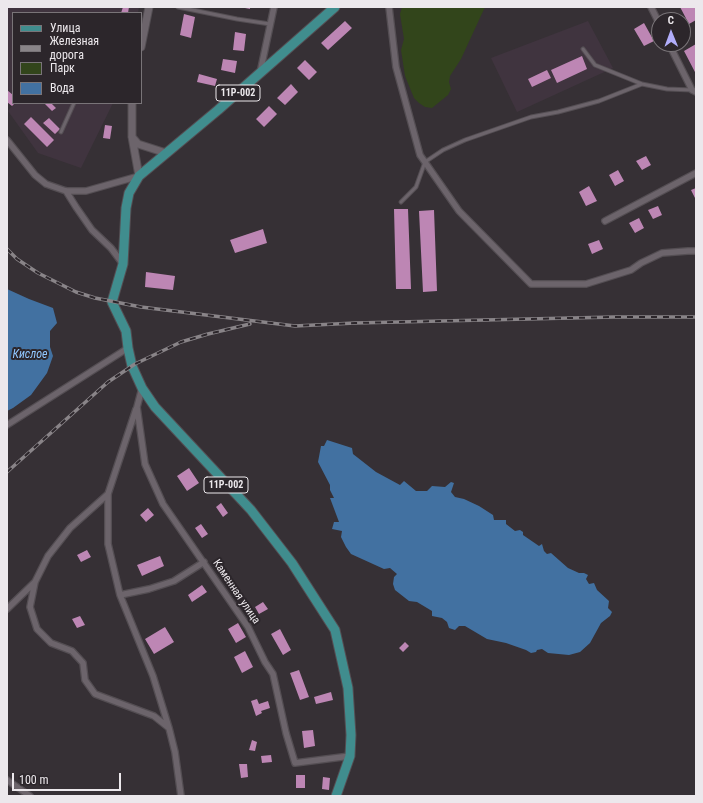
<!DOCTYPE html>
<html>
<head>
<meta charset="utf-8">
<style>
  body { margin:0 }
  #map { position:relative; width:703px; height:803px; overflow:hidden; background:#363035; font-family:"Roboto Condensed",sans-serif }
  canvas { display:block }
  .frame { position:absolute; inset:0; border:8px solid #ece8ec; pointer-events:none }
  .legend { position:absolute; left:12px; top:12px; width:130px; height:92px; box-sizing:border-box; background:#2c262b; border:1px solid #797478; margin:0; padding:5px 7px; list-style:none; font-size:12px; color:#ece8ec }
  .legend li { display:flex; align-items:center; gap:8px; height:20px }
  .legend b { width:20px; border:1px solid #797478 }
  .north { position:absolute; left:651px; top:12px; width:40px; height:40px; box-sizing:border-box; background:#2c262b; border:1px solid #797478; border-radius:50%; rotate:359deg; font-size:11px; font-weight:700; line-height:16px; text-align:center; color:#ece8ec }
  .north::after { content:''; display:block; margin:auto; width:14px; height:18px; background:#b1adfa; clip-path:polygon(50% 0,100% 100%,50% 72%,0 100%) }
  .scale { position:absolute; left:12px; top:773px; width:109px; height:18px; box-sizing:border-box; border:2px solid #ece8ec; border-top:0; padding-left:5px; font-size:12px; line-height:14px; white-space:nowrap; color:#ece8ec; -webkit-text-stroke:3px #2c262b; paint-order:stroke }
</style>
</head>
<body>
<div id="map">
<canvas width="703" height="803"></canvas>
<div class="frame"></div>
<ul class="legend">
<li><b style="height:5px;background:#408d8e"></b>Улица</li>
<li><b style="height:5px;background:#898488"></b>Железная дорога</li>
<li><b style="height:11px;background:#32451b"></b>Парк</li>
<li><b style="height:11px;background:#4271a1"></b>Вода</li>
</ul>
<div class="north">С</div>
<div class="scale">100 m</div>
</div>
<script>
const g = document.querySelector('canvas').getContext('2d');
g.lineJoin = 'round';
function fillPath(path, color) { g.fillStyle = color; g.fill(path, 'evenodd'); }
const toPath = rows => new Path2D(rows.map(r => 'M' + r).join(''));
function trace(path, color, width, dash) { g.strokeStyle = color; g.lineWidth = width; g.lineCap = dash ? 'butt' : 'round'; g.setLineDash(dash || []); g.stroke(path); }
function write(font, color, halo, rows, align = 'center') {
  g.font = font + ' "Roboto Condensed",sans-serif'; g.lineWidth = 4; g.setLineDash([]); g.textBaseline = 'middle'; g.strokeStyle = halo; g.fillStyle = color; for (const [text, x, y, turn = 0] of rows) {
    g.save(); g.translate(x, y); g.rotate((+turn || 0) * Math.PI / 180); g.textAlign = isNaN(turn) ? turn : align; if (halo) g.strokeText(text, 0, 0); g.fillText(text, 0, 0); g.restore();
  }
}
const built = toPath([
  [7,7,139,7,138,13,13,13,13,103,113,103,81,168,38,153,8,111,12,106,7,102],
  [588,21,613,68,517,112,491,58]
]);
const green = toPath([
  [402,7,485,7,461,59,450,76,449,82,451,89,448,95,432,108,425,107,419,103,414,98,405,76,401,50,404,39,400,14]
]);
const water = toPath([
  [7,289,29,299,53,308,57,323,50,331,50,347,53,356,47,373,31,395,13,408,7,411],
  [327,440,352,448,353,454,376,472,400,485,404,481,416,491,427,491,432,486,445,487,451,482,454,483,451,492,455,497,464,499,479,506,493,515,494,520,506,520,506,524,515,531,520,530,523,532,523,535,539,546,542,544,544,551,547,554,551,553,568,568,579,573,584,573,588,575,586,579,589,584,594,583,597,590,609,601,608,608,612,612,610,616,601,623,590,643,580,652,569,655,548,653,542,649,537,650,536,652,531,653,526,650,506,643,487,639,465,626,459,626,455,630,449,628,447,622,442,618,432,616,432,611,417,602,409,601,395,590,393,584,394,577,397,574,390,568,384,569,351,554,346,547,341,537,342,531,332,529,334,522,339,522,330,498,334,498,330,490,330,485,318,462,321,446,324,446]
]);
const building = toPath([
  [123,7,129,7,128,13,121,13],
  [240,7,250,7,250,9],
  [680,7,696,7,696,20,689,24],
  [184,14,195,17,191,38,180,35],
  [345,21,352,28,328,50,321,43],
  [644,23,654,41,644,46,634,29],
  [235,32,246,34,244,51,233,50],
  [696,44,696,74,684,51],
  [582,56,587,69,557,83,551,70],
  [223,59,237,61,235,73,221,70],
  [305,60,317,72,309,80,297,68],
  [547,70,551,78,532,87,528,79],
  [199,74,217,79,215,86,197,82],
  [291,84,298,92,285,105,277,98],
  [7,90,13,95,13,103,15,103,12,106,7,102],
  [44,103,51,103,56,108,52,111],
  [269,106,277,114,264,127,256,119],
  [31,117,54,140,47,147,24,124],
  [49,118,60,129,55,134,43,123],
  [105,125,112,126,110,139,103,138],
  [646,156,651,165,642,170,636,161],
  [618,170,624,181,615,186,609,175],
  [589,186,597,201,586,206,579,192],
  [696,188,696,200,691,190],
  [658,206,662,215,653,219,648,210],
  [394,209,408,209,411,289,396,289],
  [434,210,437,291,423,292,419,211],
  [639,218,644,228,635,233,629,223],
  [263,229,267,243,235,253,230,240],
  [599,240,603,249,592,254,588,244],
  [146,272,175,276,173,290,145,287],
  [189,468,199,483,187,491,177,476],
  [221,503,228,513,223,517,216,507],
  [148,508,154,515,146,522,140,515],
  [201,524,208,534,202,538,195,528],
  [87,550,91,557,81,562,77,555],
  [160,556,164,566,142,576,137,565],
  [202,585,207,592,192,602,188,595],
  [263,602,268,609,259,614,255,607],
  [80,616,85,625,77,628,72,619],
  [238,623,246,637,236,643,228,629],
  [165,627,174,642,154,654,145,639],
  [280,629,291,650,283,655,271,634],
  [405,642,409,646,403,652,399,648],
  [245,651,253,667,242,673,234,657],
  [299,670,309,697,300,700,290,673],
  [331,692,333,700,316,704,314,697],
  [257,699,259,704,268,701,270,708,261,711,262,713,256,716,251,701],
  [313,730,315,746,304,748,302,731],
  [252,740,257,742,255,751,249,750],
  [271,755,272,762,262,763,261,756],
  [239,764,247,764,248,777,241,778],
  [296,775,305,775,305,788,296,788],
  [323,777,330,778,329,790,322,789]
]);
const service = toPath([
  [178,7,237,19,270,24],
  [583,49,595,65,642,84,667,89,692,90],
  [61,132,74,103],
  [401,202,416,187,425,162,443,150,465,140,531,117,558,112,599,101,642,84]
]);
const minor = toPath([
  [389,7,396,67,420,155,459,211,531,284,586,284,631,270,641,263,662,253,688,251,696,251],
  [651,7,659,23],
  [669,44,692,90,696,92],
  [260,73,274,7],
  [7,140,35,175,46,184,66,191,86,191,139,176],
  [66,191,76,207,92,230,111,248,123,264],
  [605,221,696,173],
  [142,388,137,407,145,464,163,504,248,627,265,662,273,674,286,733,295,763,350,756],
  [136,409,108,494,108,544,120,595,149,589,174,581,204,562],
  [7,425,128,348],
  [108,494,70,528,48,556,35,582,30,607,37,629,51,643,72,651,83,663,85,680,95,694,154,716,169,728,175,752,181,796],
  [120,595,153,676,169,728],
  [7,609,35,582],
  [7,780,30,796]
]);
const tertiary = toPath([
  [141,47,149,7],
  [132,103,132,137,139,176],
  [132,137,138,144,166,153]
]);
const primary = toPath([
  [335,7,218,110,139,176,129,193,126,208,123,264,112,302,126,331,128,348,132,366,142,388,155,407,251,510,292,563,335,630,348,688,351,735,350,756,336,796]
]);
const rail = toPath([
  [7,249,17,259,38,273,76,292,95,298,141,307,295,326,355,323,614,317,696,317],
  [7,472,108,382,135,364,181,342,208,334,250,324]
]);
const shields = [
  [238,93,44],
  [226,485,44]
];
const shieldNames = [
  ["11Р-002",238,93],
  ["11Р-002",226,485]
];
const streetNames = [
  ["Каменная улица",236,592,56]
];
const waterNames = [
  ["Кислое",30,355]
];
fillPath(built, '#40343f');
fillPath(green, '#32451b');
fillPath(water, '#4271a1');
fillPath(building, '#bd86b4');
trace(service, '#544e53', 5);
trace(minor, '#544e53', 8);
trace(tertiary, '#544e53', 9);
trace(primary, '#544e53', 11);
trace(service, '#6c646b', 3);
trace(minor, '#6c646b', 5.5);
trace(tertiary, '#6c646b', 7);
trace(primary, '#408d8e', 9);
trace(rail, '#898488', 3.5);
trace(rail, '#2c262b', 2, [6]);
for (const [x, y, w] of shields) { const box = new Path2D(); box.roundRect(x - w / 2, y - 8, w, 16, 3); g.fillStyle = '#2c262b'; g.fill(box); trace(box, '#ece8ec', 1); }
write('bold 10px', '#ece8ec', null, shieldNames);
write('11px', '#ece8ec', '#2c262b', streetNames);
write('italic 12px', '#91c7ff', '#2c262b', waterNames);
</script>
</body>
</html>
